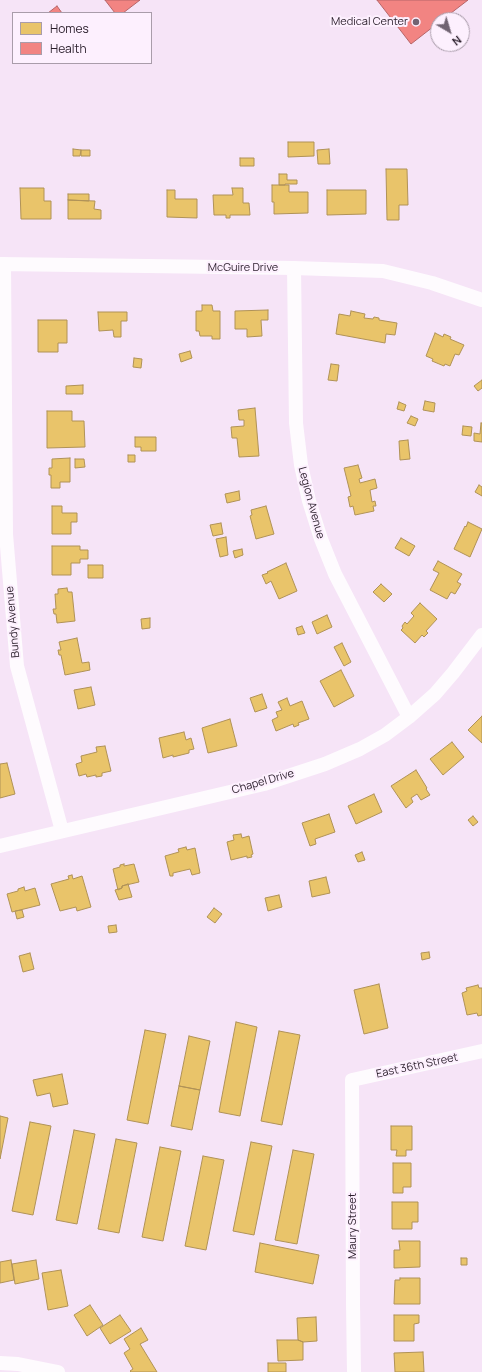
<!DOCTYPE html>
<html>
<head>
<meta charset="utf-8">
<style>
  body { margin:0 }
  #map { position:relative; width:482px; height:1372px; overflow:hidden; background:#f6e4f7; font-family:Manrope,sans-serif }
  canvas { display:block }
  .legend { position:absolute; left:12px; top:12px; width:140px; height:52px; box-sizing:border-box; background:#fdf0fe; border:1px solid #a99caa; margin:0; padding:5px 7px; list-style:none; font-size:12px; color:#2a1e2b }
  .legend li { display:flex; align-items:center; gap:8px; height:20px }
  .legend b { width:20px; border:1px solid #a99caa }
  .north { position:absolute; left:430px; top:12px; width:40px; height:40px; box-sizing:border-box; background:#fdf0fe; border:1px solid #a99caa; border-radius:50%; rotate:142deg; font-size:11px; font-weight:700; line-height:16px; text-align:center; color:#2a1e2b }
  .north::after { content:''; display:block; margin:auto; width:14px; height:18px; background:#716372; clip-path:polygon(50% 0,100% 100%,50% 72%,0 100%) }
</style>
</head>
<body>
<div id="map">
<canvas width="482" height="1372"></canvas>
<ul class="legend">
<li><b style="height:11px;background:#e9c46a"></b>Homes</li>
<li><b style="height:11px;background:#f28482"></b>Health</li>
</ul>
<div class="north">N</div>
</div>
<script>
const g = document.querySelector('canvas').getContext('2d');
g.lineJoin = 'round';
function fillPath(path, color) { g.fillStyle = color; g.fill(path, 'evenodd'); }
const toPath = rows => new Path2D(rows.map(r => 'M' + r).join(''));
function trace(path, color, width, dash) { g.strokeStyle = color; g.lineWidth = width; g.lineCap = dash ? 'butt' : 'round'; g.setLineDash(dash || []); g.stroke(path); }
function write(font, color, halo, rows, align = 'center') {
  g.font = font + ' Manrope,sans-serif'; g.lineWidth = 4; g.setLineDash([]); g.textBaseline = 'middle'; g.strokeStyle = halo; g.fillStyle = color; for (const [text, x, y, turn = 0] of rows) {
    g.save(); g.translate(x, y); g.rotate((+turn || 0) * Math.PI / 180); g.textAlign = isNaN(turn) ? turn : align; if (halo) g.strokeText(text, 0, 0); g.fillText(text, 0, 0); g.restore();
  }
}
const homes = toPath([
  [288,142,314,142,314,156,288,157,288,142],
  [73,149,81,150,80,156,73,156,73,149],
  [329,149,330,164,318,164,317,150,329,149],
  [81,150,90,150,90,156,81,156,81,150],
  [240,158,254,158,254,166,240,166,240,158],
  [386,169,407,169,408,205,399,205,399,220,387,220,386,169],
  [279,174,287,174,287,180,297,180,297,184,285,184,285,185,279,185,279,174],
  [272,185,289,185,289,192,308,192,308,213,274,214,274,202,272,202,272,185],
  [20,188,44,188,44,201,51,201,51,219,21,219,20,188],
  [232,188,243,188,243,203,249,203,250,215,230,215,230,218,226,218,226,215,214,215,213,195,233,195,232,188],
  [167,190,175,190,175,199,197,199,197,218,167,217,167,190],
  [327,190,366,190,366,214,327,215,327,190],
  [68,194,89,194,89,201,68,200,68,194],
  [68,200,95,201,94,209,101,210,101,219,68,219,68,200],
  [202,305,212,305,213,311,220,311,220,339,212,339,212,336,200,336,199,331,196,331,196,311,202,311,202,305],
  [268,310,268,320,261,320,262,336,247,337,247,329,235,329,235,311,268,310],
  [351,311,365,314,364,318,373,319,374,317,379,318,379,320,397,323,395,335,386,334,385,343,336,334,339,314,350,316,351,311],
  [98,312,127,312,127,321,121,321,121,337,114,337,113,330,99,331,98,312],
  [38,320,67,320,67,343,58,343,58,352,38,352,38,320],
  [435,333,443,337,444,334,451,337,450,339,464,345,459,355,455,354,450,366,445,364,444,366,432,361,433,359,426,356,435,333],
  [190,351,192,358,181,362,179,354,190,351],
  [134,358,142,359,141,368,133,367,134,358],
  [331,364,339,365,337,381,328,380,331,364],
  [482,380,482,388,478,391,474,386,482,380],
  [83,385,83,394,66,394,66,386,83,385],
  [425,401,435,403,434,412,423,410,425,401],
  [399,402,406,405,404,411,397,409,399,402],
  [255,408,259,456,239,457,237,438,232,438,231,427,244,426,244,420,239,420,238,410,255,408],
  [47,411,72,411,72,421,84,421,85,447,47,448,47,411],
  [411,416,418,419,415,426,407,423,411,416],
  [481,423,482,423,482,442,474,441,474,433,480,434,481,423],
  [463,426,472,427,471,436,462,435,463,426],
  [135,437,156,437,156,451,141,451,141,447,135,447,135,437],
  [408,440,410,459,400,460,399,441,408,440],
  [128,455,135,455,135,462,128,462,128,455],
  [70,458,70,482,60,482,60,488,51,488,51,475,49,475,49,468,52,468,52,459,70,458],
  [75,459,84,459,85,467,75,468,75,459],
  [358,465,362,478,359,479,360,483,375,479,377,488,370,490,372,502,375,501,376,506,373,506,374,511,355,515,353,506,350,507,348,497,351,496,344,468,358,465],
  [479,485,482,487,482,496,475,492,479,485],
  [239,491,240,500,227,503,225,494,239,491],
  [52,506,62,506,62,513,77,513,77,522,71,522,71,534,52,534,52,506],
  [266,506,274,534,256,539,250,516,252,515,251,510,266,506],
  [468,522,482,529,470,557,454,549,465,526,466,527,468,522],
  [221,523,223,534,213,536,210,525,221,523],
  [226,537,228,555,220,557,216,539,226,537],
  [401,538,415,546,409,556,395,548,401,538],
  [52,546,80,546,80,550,88,550,88,559,80,559,80,563,71,563,71,575,52,575,52,546],
  [242,549,243,555,235,558,233,551,242,549],
  [438,561,462,574,457,582,461,584,455,594,451,592,447,599,430,590,439,573,433,570,438,561],
  [286,563,297,591,279,599,271,581,266,584,262,575,268,573,267,572,286,563],
  [88,565,103,565,103,578,88,578,88,565],
  [381,584,392,594,384,602,373,592,381,584],
  [67,588,68,592,72,592,75,621,57,623,56,614,54,614,53,609,56,609,55,594,58,594,58,589,67,588],
  [420,603,437,619,426,631,428,633,424,637,422,635,415,643,401,630,403,628,402,626,405,622,407,624,414,616,411,613,420,603],
  [327,615,332,627,317,634,312,622,327,615],
  [150,618,150,628,142,629,141,619,150,618],
  [302,626,305,633,298,635,296,628,302,626],
  [77,638,82,663,89,662,90,670,65,675,61,655,59,655,58,650,61,650,59,642,77,638],
  [342,643,351,662,344,666,334,647,342,643],
  [341,670,354,696,334,707,320,681,341,670],
  [91,687,95,705,78,709,74,690,91,687],
  [262,694,267,708,255,712,250,698,262,694],
  [287,698,290,706,302,701,309,719,298,723,299,725,294,727,293,724,276,731,272,720,278,717,276,712,282,710,278,702,287,698],
  [482,716,482,743,468,730,482,716],
  [230,719,237,746,208,753,202,728,230,719],
  [184,732,186,740,191,738,194,749,189,750,189,753,173,757,173,755,163,758,159,738,184,732],
  [452,742,464,757,443,775,430,759,452,742],
  [105,746,111,771,102,773,102,776,96,777,96,775,87,777,86,774,79,776,76,764,82,762,81,756,97,752,96,747,105,746],
  [7,763,15,794,0,798,0,764,7,763],
  [416,770,427,788,426,789,430,795,421,800,417,794,411,798,413,802,406,808,391,786,416,770],
  [374,794,382,812,356,824,348,806,374,794],
  [329,814,335,832,315,839,316,844,310,846,302,823,329,814],
  [473,816,478,822,473,826,468,820,473,816],
  [241,834,242,838,249,836,253,854,251,855,252,857,247,858,247,856,231,860,227,842,234,840,233,835,241,834],
  [186,847,187,850,195,848,200,873,192,875,190,869,173,873,173,876,170,876,165,856,179,852,178,849,186,847],
  [362,852,365,860,358,862,355,855,362,852],
  [124,864,124,866,134,864,139,882,122,886,122,888,118,890,113,869,120,867,120,865,124,864],
  [72,875,73,879,82,876,91,907,77,911,76,907,60,911,51,884,69,879,68,876,72,875],
  [326,877,330,893,312,897,309,881,326,877],
  [128,884,132,897,119,900,115,890,122,888,122,886,128,884],
  [24,887,25,891,35,888,40,905,12,912,7,894,18,891,18,889,24,887],
  [279,895,282,907,268,911,265,898,279,895],
  [214,908,222,914,215,923,207,917,214,908],
  [22,910,24,917,17,919,15,911,22,910],
  [116,925,117,932,109,933,108,926,116,925],
  [429,952,430,958,422,960,421,953,429,952],
  [30,953,34,969,23,972,19,956,30,953],
  [379,984,388,1028,364,1034,354,990,379,984],
  [478,985,479,988,482,988,482,1015,478,1016,477,1013,467,1015,462,993,467,991,466,988,478,985],
  [236,1022,257,1027,240,1116,219,1112,236,1022],
  [145,1030,166,1034,148,1124,127,1120,145,1030],
  [279,1031,300,1035,282,1125,261,1121,279,1031],
  [189,1036,210,1041,200,1090,179,1086,189,1036],
  [62,1074,68,1104,53,1107,50,1093,37,1096,33,1080,62,1074],
  [179,1086,200,1090,192,1130,171,1126,179,1086],
  [0,1116,8,1118,0,1159,0,1116],
  [30,1122,51,1126,33,1215,12,1211,30,1122],
  [391,1126,412,1126,412,1150,406,1150,406,1156,396,1156,397,1150,391,1150,391,1126],
  [74,1130,95,1134,77,1224,56,1220,74,1130],
  [116,1139,137,1143,119,1233,98,1229,116,1139],
  [251,1142,272,1146,254,1235,233,1231,251,1142],
  [160,1147,181,1151,163,1241,142,1237,160,1147],
  [293,1150,314,1154,297,1244,275,1240,293,1150],
  [203,1156,224,1160,206,1250,185,1246,203,1156],
  [393,1163,411,1163,411,1187,403,1187,403,1193,393,1193,393,1163],
  [392,1202,418,1202,418,1222,412,1222,412,1229,392,1229,392,1202],
  [399,1241,420,1241,420,1267,394,1268,394,1250,400,1250,399,1241],
  [260,1243,319,1255,313,1284,255,1272,260,1243],
  [461,1258,467,1258,467,1265,461,1265,461,1258],
  [11,1260,14,1280,0,1283,0,1262,11,1260],
  [36,1260,39,1279,15,1284,12,1264,36,1260],
  [61,1270,68,1306,48,1310,42,1273,61,1270],
  [400,1278,420,1278,420,1304,394,1304,395,1280,400,1280,400,1278],
  [90,1305,103,1325,87,1336,74,1315,90,1305],
  [120,1315,131,1331,110,1344,100,1328,120,1315],
  [394,1315,419,1315,419,1323,414,1324,414,1341,394,1341,394,1315],
  [316,1317,317,1341,303,1342,298,1340,297,1318,316,1317],
  [141,1328,148,1340,140,1344,157,1372,131,1372,130,1371,133,1369,124,1353,130,1349,124,1339,141,1328],
  [277,1340,298,1340,303,1342,303,1360,278,1361,277,1340],
  [423,1352,424,1372,395,1372,394,1353,423,1352],
  [268,1363,286,1363,286,1372,268,1372,268,1363]
]);
const health = toPath([
  [105,0,140,0,123,13,115,13,105,0],
  [377,0,468,0,442,20,438,20,438,23,411,44,377,0],
  [57,6,62,13,48,13,57,6]
]);
const street = toPath([
  [0,264,294,268,383,271,432,283,482,300],
  [4,264,6,534,17,666,62,831],
  [294,268,296,423,301,465,309,501,321,539,335,574,409,717],
  [0,846,264,784,325,764,360,749,385,735,409,717,435,694,453,673,482,635],
  [0,1363,18,1364,58,1372],
  [354,1372,353,1303,352,1080,482,1051]
]);
const markers = [
  [416,22,4,"#716372"]
];
const poiNames = [
  ["Medical Center",408,22]
];
const streetNames = [
  ["McGuire Drive",243,268],
  ["Legion Avenue",311,503,75],
  ["Bundy Avenue",13,622,-95],
  ["Chapel Drive",263,782,-16],
  ["East 36th Street",417,1066,-12],
  ["Maury Street",353,1226,-90]
];
fillPath(homes, '#e9c46a');
trace(homes, '#b09257', 1);
fillPath(health, '#f28482');
trace(health, '#b66568', 1);
trace(street, '#fefbfe', 14);
for (const [x, y, r, color] of markers) { const dot = new Path2D(); dot.arc(x, y, r, 0, 2 * Math.PI); g.fillStyle = color; g.fill(dot); trace(dot, '#fdf0fe', 1.5); }
write('11px', '#2a1e2b', '#fdf0fe', poiNames, 'right');
write('11px', '#2a1e2b', '#fdf0fe', streetNames);
</script>
</body>
</html>
